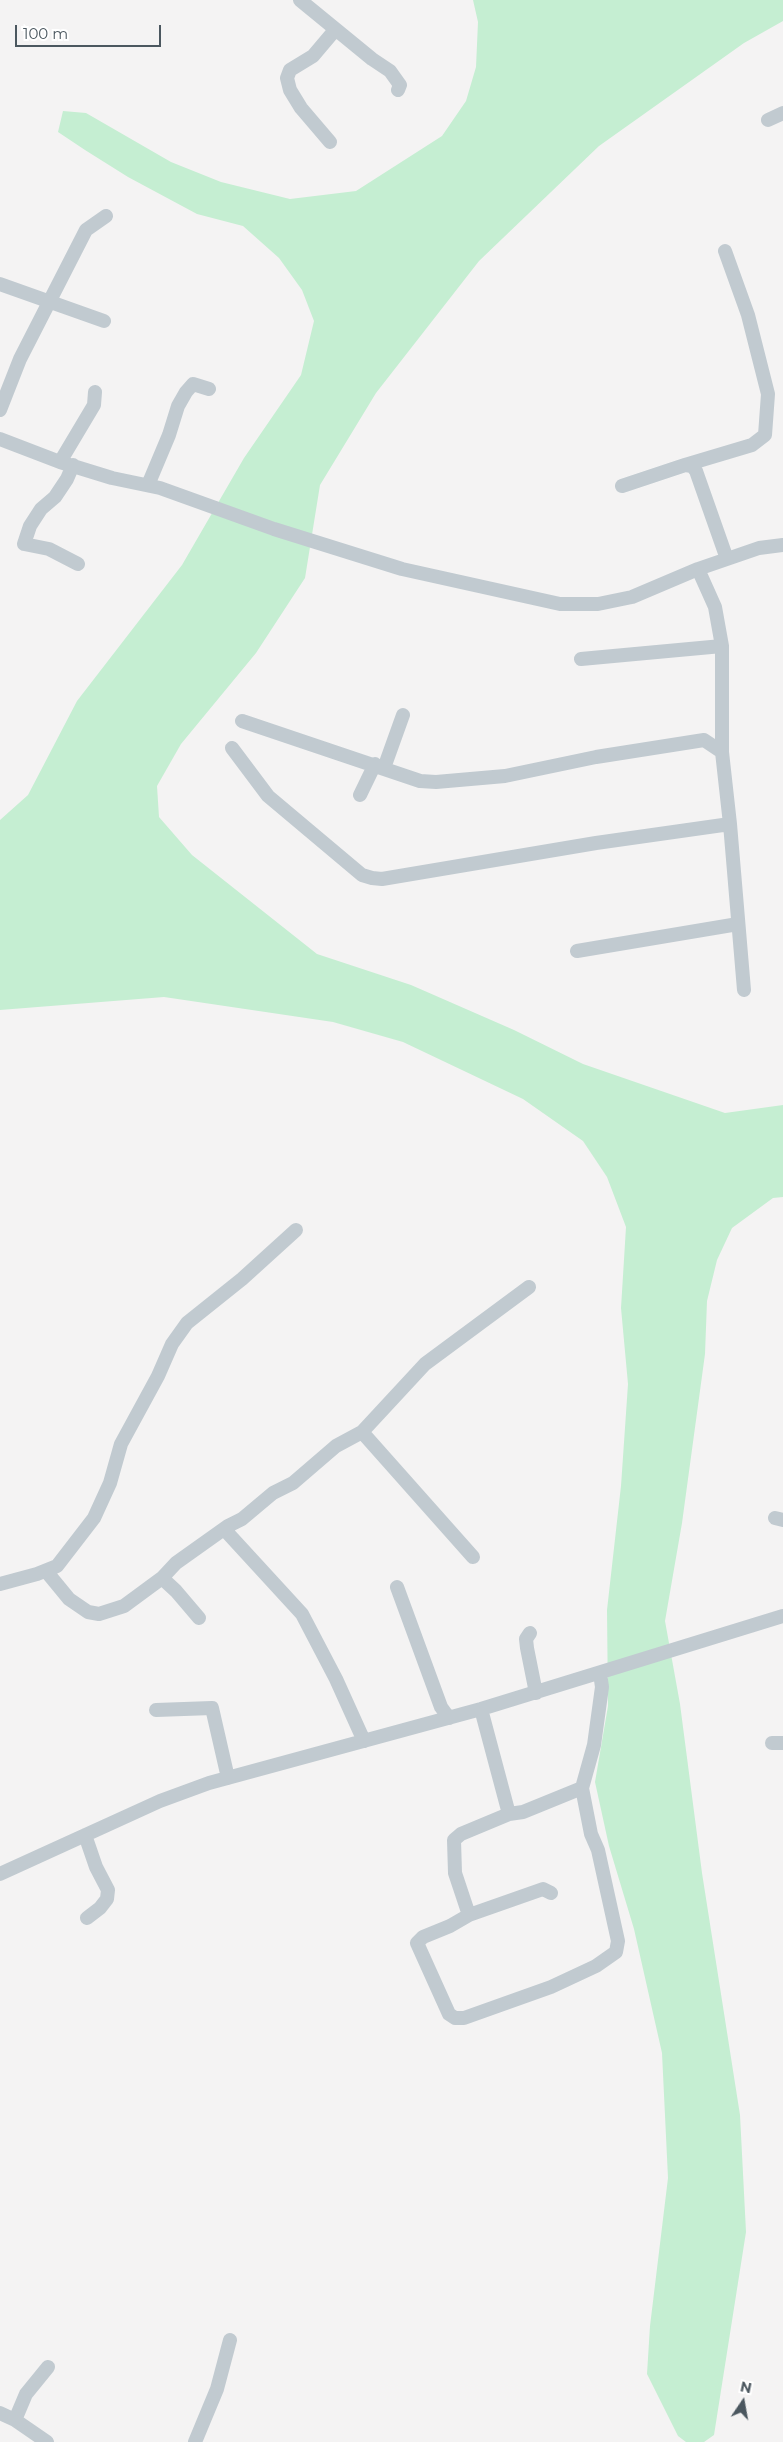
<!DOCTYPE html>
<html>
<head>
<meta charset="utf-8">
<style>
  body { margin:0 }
  #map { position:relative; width:783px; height:2442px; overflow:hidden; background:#f4f3f3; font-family:Montserrat,sans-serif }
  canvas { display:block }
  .north { position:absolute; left:718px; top:2377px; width:50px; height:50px; -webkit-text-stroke:4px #fff; paint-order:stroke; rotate:12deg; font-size:14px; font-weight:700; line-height:20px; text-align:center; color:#4b575f }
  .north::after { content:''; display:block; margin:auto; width:18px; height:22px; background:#4b575f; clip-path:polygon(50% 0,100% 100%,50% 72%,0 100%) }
  .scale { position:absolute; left:15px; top:25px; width:146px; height:22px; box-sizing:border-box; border:2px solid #4b575f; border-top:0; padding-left:6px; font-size:15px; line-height:18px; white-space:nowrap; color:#4b575f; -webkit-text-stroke:4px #fff; paint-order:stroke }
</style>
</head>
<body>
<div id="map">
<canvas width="783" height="2442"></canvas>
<div class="north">N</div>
<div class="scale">100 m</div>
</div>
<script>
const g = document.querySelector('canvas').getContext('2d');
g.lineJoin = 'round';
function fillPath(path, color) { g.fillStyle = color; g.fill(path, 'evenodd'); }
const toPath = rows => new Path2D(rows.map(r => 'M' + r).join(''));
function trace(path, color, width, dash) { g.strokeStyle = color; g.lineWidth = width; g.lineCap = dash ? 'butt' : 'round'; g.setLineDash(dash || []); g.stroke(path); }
const green = toPath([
  [473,0,783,0,783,21,744,43,599,146,479,261,376,393,320,485,305,578,256,653,181,744,157,786,159,817,192,855,317,954,411,985,514,1030,583,1064,725,1113,783,1105,783,1197,773,1198,732,1228,717,1260,707,1301,705,1354,682,1523,665,1621,680,1704,702,1873,740,2115,746,2232,714,2435,704,2442,686,2442,678,2436,647,2374,650,2326,668,2178,662,2053,634,1929,609,1846,595,1782,608,1706,607,1610,621,1486,628,1384,621,1308,626,1227,607,1177,583,1141,523,1099,403,1042,333,1022,164,997,0,1010,0,820,28,795,77,701,182,565,244,458,301,375,314,321,302,290,279,258,243,226,197,214,128,177,85,150,58,132,63,111,86,113,171,162,221,182,290,199,356,191,442,136,466,101,476,67,478,22]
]);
const minor = toPath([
  [300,0,372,59,390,71,400,85,398,90],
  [768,120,783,113],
  [330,142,301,108,290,90,287,78,290,70,313,56,335,30],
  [0,284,104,321],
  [0,410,20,359,86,230,106,216],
  [0,439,60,462,112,478,160,488,274,529,402,569,560,604,598,604,632,597,698,569,759,548,783,545],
  [60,462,94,405,95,392],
  [73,465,67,479,55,497,41,509,30,526,24,544,49,549,78,564],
  [685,465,752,445,765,435,768,394,748,315,725,251],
  [148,485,169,435,178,406,186,392,193,384,209,389],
  [622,486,685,465,692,466,696,471,727,559],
  [698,569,715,607,722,646,722,752,730,824,744,990],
  [581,659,722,646],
  [242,721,420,781,436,782,505,776,596,757,704,740,722,752],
  [232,748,268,796,362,875,372,878,382,879,596,843,730,824],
  [384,768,403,715],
  [360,795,375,764],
  [577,951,738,924],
  [362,1432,473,1557],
  [775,1518,783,1520],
  [224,1529,302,1614,336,1679,364,1741],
  [46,1571,69,1599,88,1612,99,1614,124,1606,162,1578,176,1591,199,1618],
  [162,1578,176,1563,228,1526,242,1519,273,1493,293,1483,336,1446,362,1432,425,1364,529,1287],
  [0,1584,37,1574,57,1566,94,1518,110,1483,121,1444,158,1376,172,1344,187,1323,242,1279,296,1230],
  [397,1587,441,1707,449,1718],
  [530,1633,526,1639,527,1648,536,1693],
  [481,1709,509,1814,461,1834,454,1840,455,1873,469,1915,450,1926,423,1937,417,1943,449,2014,455,2018,464,2018,551,1987,596,1966,616,1952,618,1941,598,1850,591,1834,582,1788,594,1745,602,1687,600,1673],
  [156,1710,212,1708,228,1778],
  [772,1743,783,1743],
  [509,1814,523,1812,582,1788],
  [85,1835,96,1867,108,1890,107,1899,100,1908,87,1918],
  [0,1874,160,1801,209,1783,481,1709,783,1616],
  [469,1915,543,1889,551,1893],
  [0,2413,15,2420,47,2442],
  [15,2420,26,2394,48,2367],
  [195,2442,217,2389,230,2340]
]);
fillPath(green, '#c5eed2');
trace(minor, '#c1cad0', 14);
</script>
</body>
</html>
